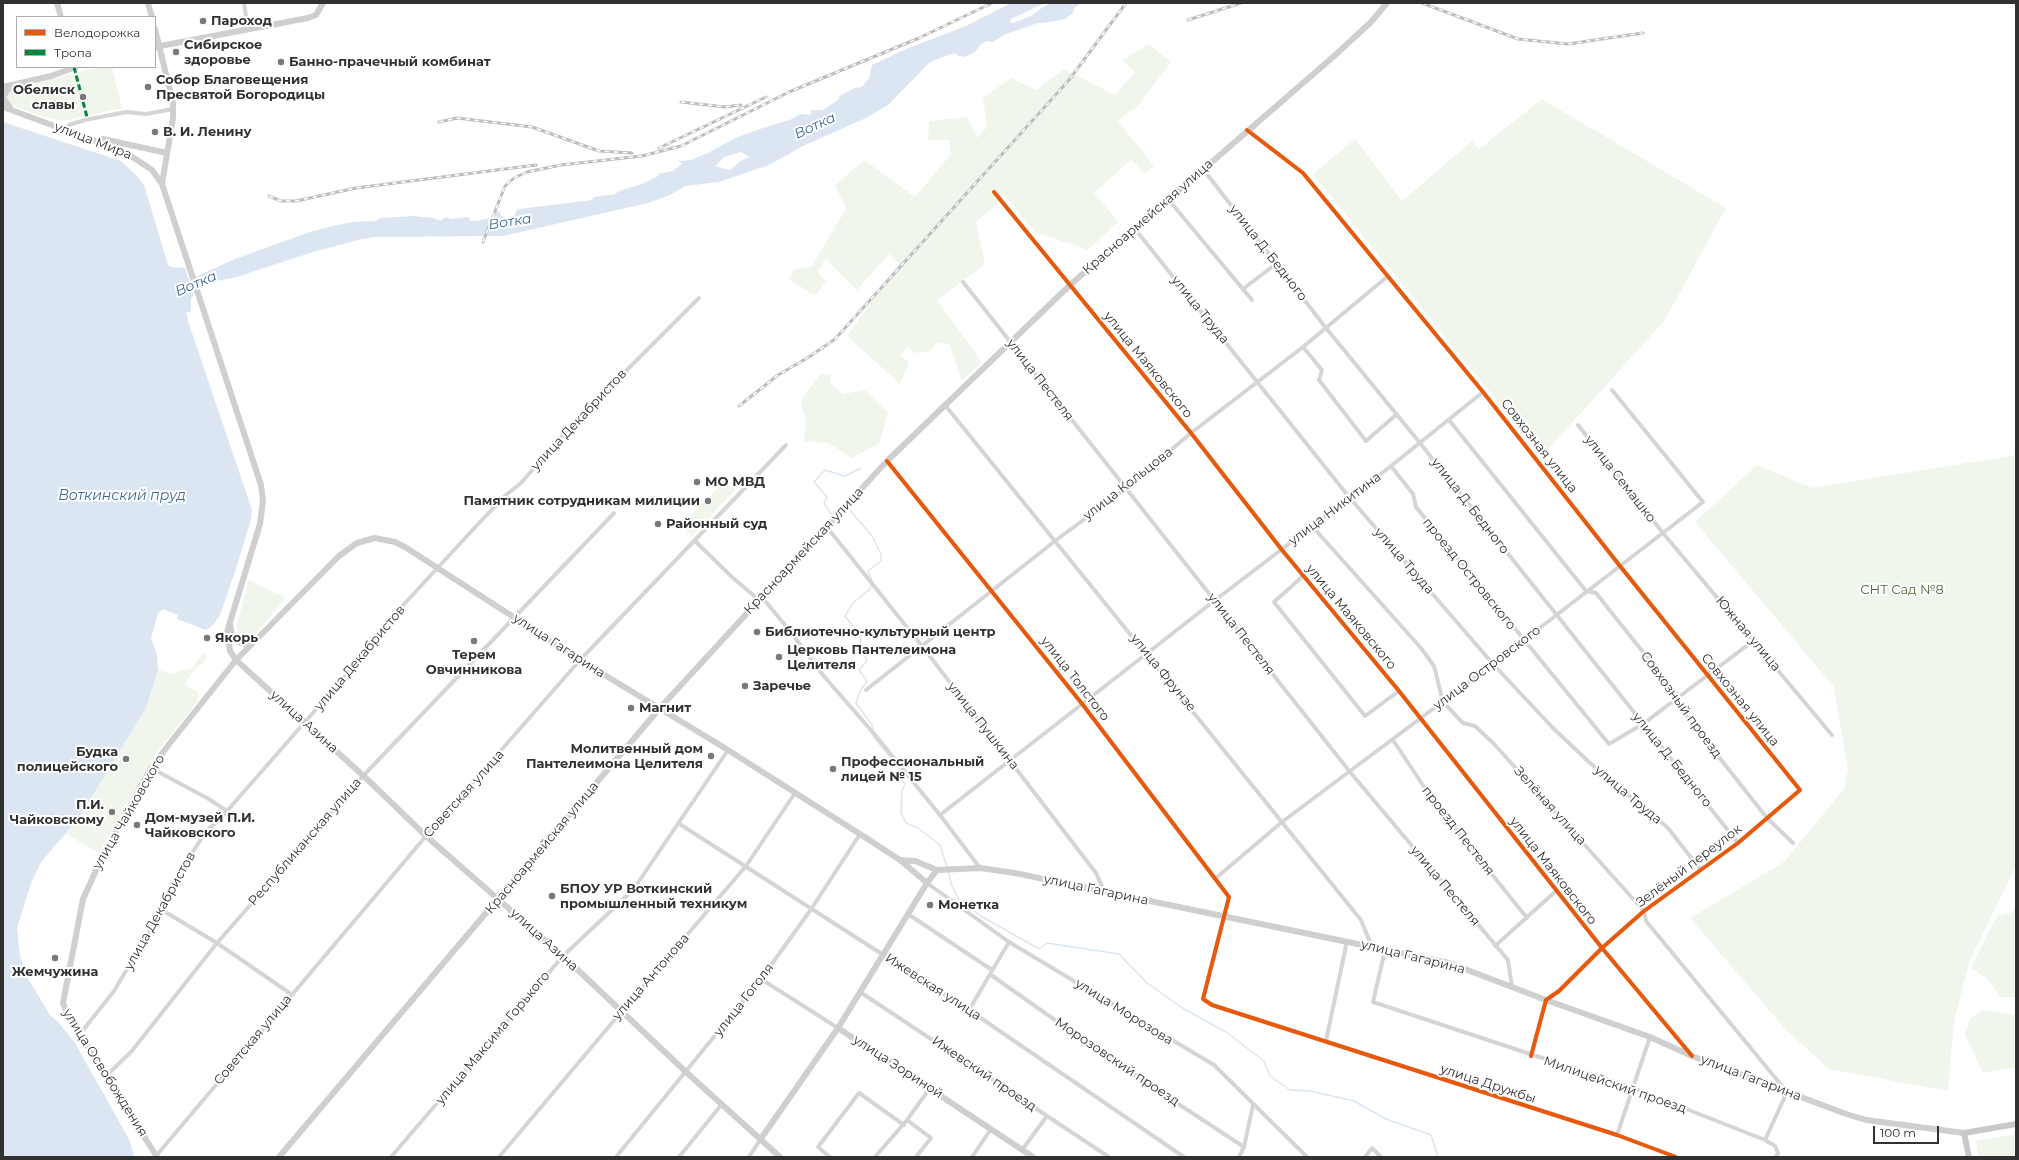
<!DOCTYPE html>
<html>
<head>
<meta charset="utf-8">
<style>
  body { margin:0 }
  #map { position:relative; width:2019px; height:1160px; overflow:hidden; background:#fff; font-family:Montserrat,sans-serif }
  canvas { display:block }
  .frame { position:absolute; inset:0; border:4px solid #313131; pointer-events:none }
  .legend { position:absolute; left:16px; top:16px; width:140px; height:52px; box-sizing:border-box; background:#fff; border:1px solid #adadad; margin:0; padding:5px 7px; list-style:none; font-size:12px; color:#313131 }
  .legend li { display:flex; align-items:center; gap:8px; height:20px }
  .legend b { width:20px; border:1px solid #adadad }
  .scale { position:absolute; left:1873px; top:1126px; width:66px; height:18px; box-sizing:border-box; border:2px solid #313131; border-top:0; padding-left:5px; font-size:12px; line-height:14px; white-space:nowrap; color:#313131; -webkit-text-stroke:3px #fff; paint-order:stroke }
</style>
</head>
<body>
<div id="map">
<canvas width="2019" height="1160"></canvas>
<div class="frame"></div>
<ul class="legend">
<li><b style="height:5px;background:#e8590c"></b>Велодорожка</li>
<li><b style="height:5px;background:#00873e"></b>Тропа</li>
</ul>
<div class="scale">100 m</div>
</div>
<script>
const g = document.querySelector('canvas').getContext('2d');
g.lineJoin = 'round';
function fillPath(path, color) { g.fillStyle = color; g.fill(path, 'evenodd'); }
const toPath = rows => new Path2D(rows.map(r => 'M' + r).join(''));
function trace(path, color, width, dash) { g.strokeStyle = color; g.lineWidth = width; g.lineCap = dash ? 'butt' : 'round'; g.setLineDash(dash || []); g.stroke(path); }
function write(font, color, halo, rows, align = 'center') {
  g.font = font + ' Montserrat,sans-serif'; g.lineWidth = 4; g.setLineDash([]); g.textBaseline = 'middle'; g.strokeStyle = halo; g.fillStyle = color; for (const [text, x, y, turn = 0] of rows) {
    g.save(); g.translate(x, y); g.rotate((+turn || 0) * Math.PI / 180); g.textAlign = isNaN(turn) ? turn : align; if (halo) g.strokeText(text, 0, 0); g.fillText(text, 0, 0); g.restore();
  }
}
const green = toPath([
  [1149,44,1171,62,1138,106,1118,121,1154,166,1145,174,1131,160,1094,193,1118,222,1088,250,1035,232,1003,193,996,205,976,222,985,264,937,300,982,362,962,381,949,344,935,343,931,351,916,353,907,347,900,355,909,362,900,384,847,336,899,264,889,254,857,290,826,259,817,271,826,282,815,296,789,279,794,269,811,267,846,209,835,185,864,160,915,197,951,154,949,140,928,140,929,121,968,117,977,138,987,127,983,98,1011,78,1036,90,1064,69,1115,95,1135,72,1122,60],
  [99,67,112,67,122,108,63,121,41,116,11,105,5,96,11,89],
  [1542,99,1726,208,1665,320,1542,456,1313,174,1355,139,1402,201,1472,141,1479,149],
  [821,374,831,374,831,384,843,394,865,390,888,413,879,444,851,458,829,443,804,441,806,419,801,406,804,396],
  [2016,455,2016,866,1970,960,1954,1021,1948,1091,1829,1069,1785,1029,1690,918,1784,862,1844,789,1848,770,1834,687,1695,522,1757,465,1812,488],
  [725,481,736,489,692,536,683,528,683,524],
  [249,580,286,598,255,634,246,639,243,639,238,634,237,624],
  [203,652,207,656,205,661,190,675,185,684,199,693,198,701,154,756,99,853,66,834,79,818,146,708,158,670,174,674,177,671,192,668],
  [2016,907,2016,997,2001,997,1988,979,1971,968,1997,916,2010,913],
  [1982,1010,2016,1015,2016,1067,1983,1073,1965,1035,1970,1019],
  [2016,1134,2016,1157,1978,1157,1976,1141]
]);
const water = toPath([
  [1011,3,1045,3,1011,19,1010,22,1013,23,1031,16,1043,7,1052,3,1081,3,1074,8,1073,13,1065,19,1050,22,1038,23,1004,35,993,42,987,41,981,44,975,52,964,57,959,56,954,53,930,62,888,105,866,118,801,147,769,165,719,182,685,186,670,195,648,203,503,236,374,237,362,239,316,251,237,277,217,281,197,290,193,278,235,259,310,232,333,226,352,222,376,221,380,218,414,216,433,218,441,221,445,217,452,219,468,217,471,221,478,221,493,217,497,211,500,212,500,215,508,219,514,217,516,211,519,209,592,200,594,197,607,195,614,195,619,191,642,184,658,176,658,174,673,171,682,164,678,160,681,161,691,160,708,153,735,138,763,128,792,119,800,114,811,115,811,110,823,110,839,99,839,96,855,88,862,87,869,78,872,65,906,49,966,26],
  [741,152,750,157,742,160,730,170,715,166,724,157],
  [3,122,121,161,137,176,144,185,168,265,171,267,185,268,194,295,191,298,191,311,186,313,189,324,252,510,251,519,237,566,220,615,214,624,206,630,177,619,178,615,163,609,158,613,151,638,157,655,158,670,146,708,79,818,41,862,31,883,17,928,20,955,27,977,50,1015,59,1023,75,1043,130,1141,134,1157,3,1157]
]);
const stream = toPath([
  [846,510,849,509,872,536,881,554,881,561,868,571,872,581],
  [837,512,831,514,824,503,827,497,814,482,825,470,845,476,861,468],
  [871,584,870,589,853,603,845,616,861,637,860,648,867,661,859,670,867,681,860,691,856,703,872,725,873,730],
  [873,736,898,767,900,778,905,784,902,790,901,813,906,823,918,828,940,845,947,867],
  [948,871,952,886,959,900,981,916,1039,949,1047,943,1119,954,1147,983,1184,1009,1226,1032,1264,1061,1270,1076,1290,1090,1310,1091,1354,1101,1386,1119,1431,1135,1438,1157]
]);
const street = toPath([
  [244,3,248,29],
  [66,130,69,125,85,120,126,112,146,114,173,109],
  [1247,130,1303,173,1483,392,1620,566,1800,790,1738,843,1644,911,1602,948,1559,991,1546,1000,1531,1056],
  [1203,169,1326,328,1420,443,1738,843],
  [994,192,1191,433,1282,550,1399,691,1602,948,1691,1054],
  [1168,199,1252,300],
  [1135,229,1349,497,1493,664,1553,728,1589,762,1668,828,1700,869],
  [963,282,1350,772,1508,960,1512,987],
  [1243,289,1276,264],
  [1303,347,1322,370,1319,380,1366,441,1397,414],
  [945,405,1361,920,1372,947],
  [1449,420,1586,591,1596,593,1678,696,1681,709,1767,818,1793,843],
  [1578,425,1663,533,1832,735],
  [887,461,1083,705,1229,897,1203,999,1212,1005,1617,1135,1676,1157],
  [1391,466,1413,494,1416,507,1609,744,1643,724,1753,641],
  [826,526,922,646,1096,873,1104,891],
  [1312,526,1421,648,1434,666,1443,702,1463,723,1475,726,1494,744,1644,911,1646,921,1787,1092,1765,1140,1775,1146,1778,1153,1776,1157],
  [695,541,732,577,759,600],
  [1303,576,1274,602,1365,716,1399,691],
  [761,596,790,631,822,674,876,736,940,815,980,868],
  [866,690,1055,541,1125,489,1191,433,1303,347,1388,276],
  [1393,740,1434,802,1527,918],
  [151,768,207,798,227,811],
  [940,815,1214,601,1391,466,1483,392],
  [678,823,969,1010,1184,1157],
  [1216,878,1282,822,1493,664,1703,502,1612,390],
  [927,883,1009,942,1214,1065,1307,1157],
  [162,910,217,943,291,994],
  [908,914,992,970],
  [1495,946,1556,891],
  [1385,950,1373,1002,1633,1088,1765,1140],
  [991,975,1119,1065,1244,1147],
  [761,979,838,1028],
  [860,992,1109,1157],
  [969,1010,1009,942],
  [80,1034,114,991,164,907,188,859,206,832,227,811,361,658,370,641,480,522,506,495,521,483,568,429,699,298],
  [1326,1041,1347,941],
  [106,1076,131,1052,217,943,363,776,614,513],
  [907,1120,931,1138,916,1157],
  [1617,1135,1650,1037],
  [1022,1150,1047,1116],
  [156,1156,426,836,580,660,786,445],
  [391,1157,563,956,633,890,728,750],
  [499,1157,622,1011,746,866,795,793],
  [616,1157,761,979,812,908,860,834],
  [679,1157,722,1104],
  [749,1157,760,1140],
  [830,1157,818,1147,859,1093,904,1125],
  [875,1157,907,1120,930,1088],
  [972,1157,991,1129],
  [1239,1157,1244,1147,1253,1105],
  [1365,1157,1372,1148,1381,1157]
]);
const secondary = toPath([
  [57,3,61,17],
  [148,3,152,17],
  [155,29,173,103,173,118,162,184],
  [155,47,308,18,316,15,323,3],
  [3,87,51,76,76,67],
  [3,107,125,152,152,170,162,184,261,485,263,501,260,524,227,632,230,651,236,660,368,780,426,836,563,956,686,1072,780,1157],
  [11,109,3,98,6,91,12,87],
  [103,139,167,153],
  [230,624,232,636,235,641,244,644,253,641],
  [937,870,980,868,1015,873,1449,963,1546,1000,1650,1037,1692,1056,1846,1114,1866,1120,1964,1133],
  [838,1028,1033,1157],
  [760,1140,838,1028,927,883],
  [157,1157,68,1015,63,1003,83,899,105,851,151,768,170,743,236,660,339,556,357,543,375,538,395,542,405,547,580,660,728,750,860,834,900,860,927,883,937,870,915,861,900,860],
  [279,1157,659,709,887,461,1070,285,1333,57,1371,22,1387,3]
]);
const primary = toPath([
  [1969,1157,1964,1133,2016,1124]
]);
const rail = toPath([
  [1422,3,1518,39,1568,44,1643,33],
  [1188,20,1241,3],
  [681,102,725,107,741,105],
  [439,122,457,118,532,127,599,151,632,153],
  [659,148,766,97],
  [269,196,281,201,296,201,356,188,536,165],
  [483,242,505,186,514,178,527,172,561,165,642,156,681,146,789,92,919,38,992,3],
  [739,406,778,375,809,357,835,339,1069,80,1126,3]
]);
const quiet = toPath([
  [74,67,87,117]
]);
const cycleway = toPath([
  [1247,130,1303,173,1483,392,1620,566,1800,790,1738,843,1644,911,1602,948,1559,991,1546,1000,1531,1056],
  [994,192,1191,433,1282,550,1399,691,1602,948,1692,1056],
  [887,461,1083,705,1229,897,1203,999,1212,1005,1617,1135,1676,1157]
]);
const markers = [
  [203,21,4,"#797979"],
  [176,52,4,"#797979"],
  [281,62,4,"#797979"],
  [148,87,4,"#797979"],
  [83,97,4,"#797979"],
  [155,132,4,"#797979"],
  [697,482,4,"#797979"],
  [708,501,4,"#797979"],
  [658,524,4,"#797979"],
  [757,632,4,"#797979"],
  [207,638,4,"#797979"],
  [474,641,4,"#797979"],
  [779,657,4,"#797979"],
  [745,686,4,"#797979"],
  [631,708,4,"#797979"],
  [711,756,4,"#797979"],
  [126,759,4,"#797979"],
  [833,769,4,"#797979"],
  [112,812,4,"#797979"],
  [137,825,4,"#797979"],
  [552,896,4,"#797979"],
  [930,905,4,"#797979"],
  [55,958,4,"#797979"]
];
const poiNames = [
  ["Пароход",211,21],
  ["Сибирское",184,45],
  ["здоровье",184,60],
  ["Банно-прачечный комбинат",289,62],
  ["Собор Благовещения",156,80],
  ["Пресвятой Богородицы",156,95],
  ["Обелиск",75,90,"right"],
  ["славы",75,105,"right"],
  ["В. И. Ленину",163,132],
  ["МО МВД",705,482],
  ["Памятник сотрудникам милиции",700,501,"right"],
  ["Районный суд",666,524],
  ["Библиотечно-культурный центр",765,632],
  ["Якорь",215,638],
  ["Церковь Пантелеимона",787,650],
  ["Целителя",787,665],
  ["Терем",474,655,"center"],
  ["Овчинникова",474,670,"center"],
  ["Заречье",753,686],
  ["Магнит",639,708],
  ["Молитвенный дом",703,749,"right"],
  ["Пантелеимона Целителя",703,764,"right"],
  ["Будка",118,752,"right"],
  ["полицейского",118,767,"right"],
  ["Профессиональный",841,762],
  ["лицей № 15",841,777],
  ["П.И.",104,805,"right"],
  ["Чайковскому",104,820,"right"],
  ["Дом-музей П.И.",145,818],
  ["Чайковского",145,833],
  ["БПОУ УР Воткинский",560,889],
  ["промышленный техникум",560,904],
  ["Монетка",938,905],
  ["Жемчужина",55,972,"center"]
];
const streetNames = [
  ["улица Мира",93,141,21],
  ["Красноармейская улица",1148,217,-41],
  ["улица Д. Бедного",1268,253,52],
  ["улица Труда",1200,310,51],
  ["улица Маяковского",1148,365,51],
  ["улица Пестеля",1040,380,52],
  ["улица Декабристов",579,420,-47],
  ["Совхозная улица",1539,446,52],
  ["улица Семашко",1620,479,52],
  ["улица Кольцова",1128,484,-38],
  ["улица Д. Бедного",1470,506,52],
  ["улица Никитина",1335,509,-37],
  ["Красноармейская улица",804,551,-47],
  ["улица Труда",1404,561,49],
  ["проезд Островского",1469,574,51],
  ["улица Маяковского",1351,617,50],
  ["улица Пестеля",1241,634,52],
  ["Южная улица",1748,634,50],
  ["улица Гагарина",559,646,33],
  ["улица Декабристов",360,658,-50],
  ["улица Островского",1487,668,-37],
  ["улица Фрунзе",1163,673,51],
  ["улица Толстого",1075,679,52],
  ["Совхозная улица",1740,700,51],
  ["Совхозный проезд",1681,705,54],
  ["улица Азина",304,722,42],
  ["улица Пушкина",983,726,52],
  ["улица Д. Бедного",1672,760,51],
  ["Советская улица",464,794,-48],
  ["улица Труда",1628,795,40],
  ["Зелёная улица",1550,806,48],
  ["улица Чайковского",129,812,-60],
  ["проезд Пестеля",1458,831,52],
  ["Республиканская улица",305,842,-49],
  ["Красноармейская улица",542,848,-50],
  ["Зелёный переулок",1689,866,-37],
  ["улица Маяковского",1553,871,52],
  ["улица Пестеля",1445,886,50],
  ["улица Гагарина",1096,890,12],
  ["улица Декабристов",160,911,-61],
  ["улица Азина",544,940,42],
  ["улица Гагарина",1413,957,14],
  ["улица Антонова",651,977,-49],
  ["Ижевская улица",933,987,33],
  ["улица Гоголя",744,1000,-52],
  ["улица Морозова",1124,1012,32],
  ["улица Максима Горького",493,1038,-50],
  ["Советская улица",253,1040,-50],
  ["Морозовский проезд",1117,1062,34],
  ["улица Зориной",898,1067,33],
  ["улица Освобождения",105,1073,58],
  ["Ижевский проезд",984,1074,34],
  ["улица Гагарина",1751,1078,21],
  ["улица Дружбы",1488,1084,18],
  ["Милицейский проезд",1615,1085,19]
];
const parkNames = [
  ["СНТ Сад №8",1902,590]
];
const waterNames = [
  ["Вотка",815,126,-25],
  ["Вотка",510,222,-9],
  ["Вотка",196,284,-23],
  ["Воткинский пруд",122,496]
];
fillPath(green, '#f1f6ed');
fillPath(water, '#dbe6f2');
trace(stream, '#dbe6f2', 1.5);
trace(street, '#d5d5d5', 4);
trace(secondary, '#cfcfcf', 6);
trace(primary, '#c9c9c9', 6);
trace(rail, '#bdbdbd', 3);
trace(rail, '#fff', 1.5, [4.5]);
trace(quiet, '#00873e', 3, [6, 3]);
trace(cycleway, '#e8590c', 4);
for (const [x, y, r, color] of markers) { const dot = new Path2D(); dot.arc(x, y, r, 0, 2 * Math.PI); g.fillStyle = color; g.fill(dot); trace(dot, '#fff', 1.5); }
write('bold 13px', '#313131', '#fff', poiNames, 'left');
write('13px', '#313131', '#fff', streetNames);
write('13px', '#4e6e3d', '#fff', parkNames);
write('italic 14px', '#3d6995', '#fff', waterNames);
</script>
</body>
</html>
